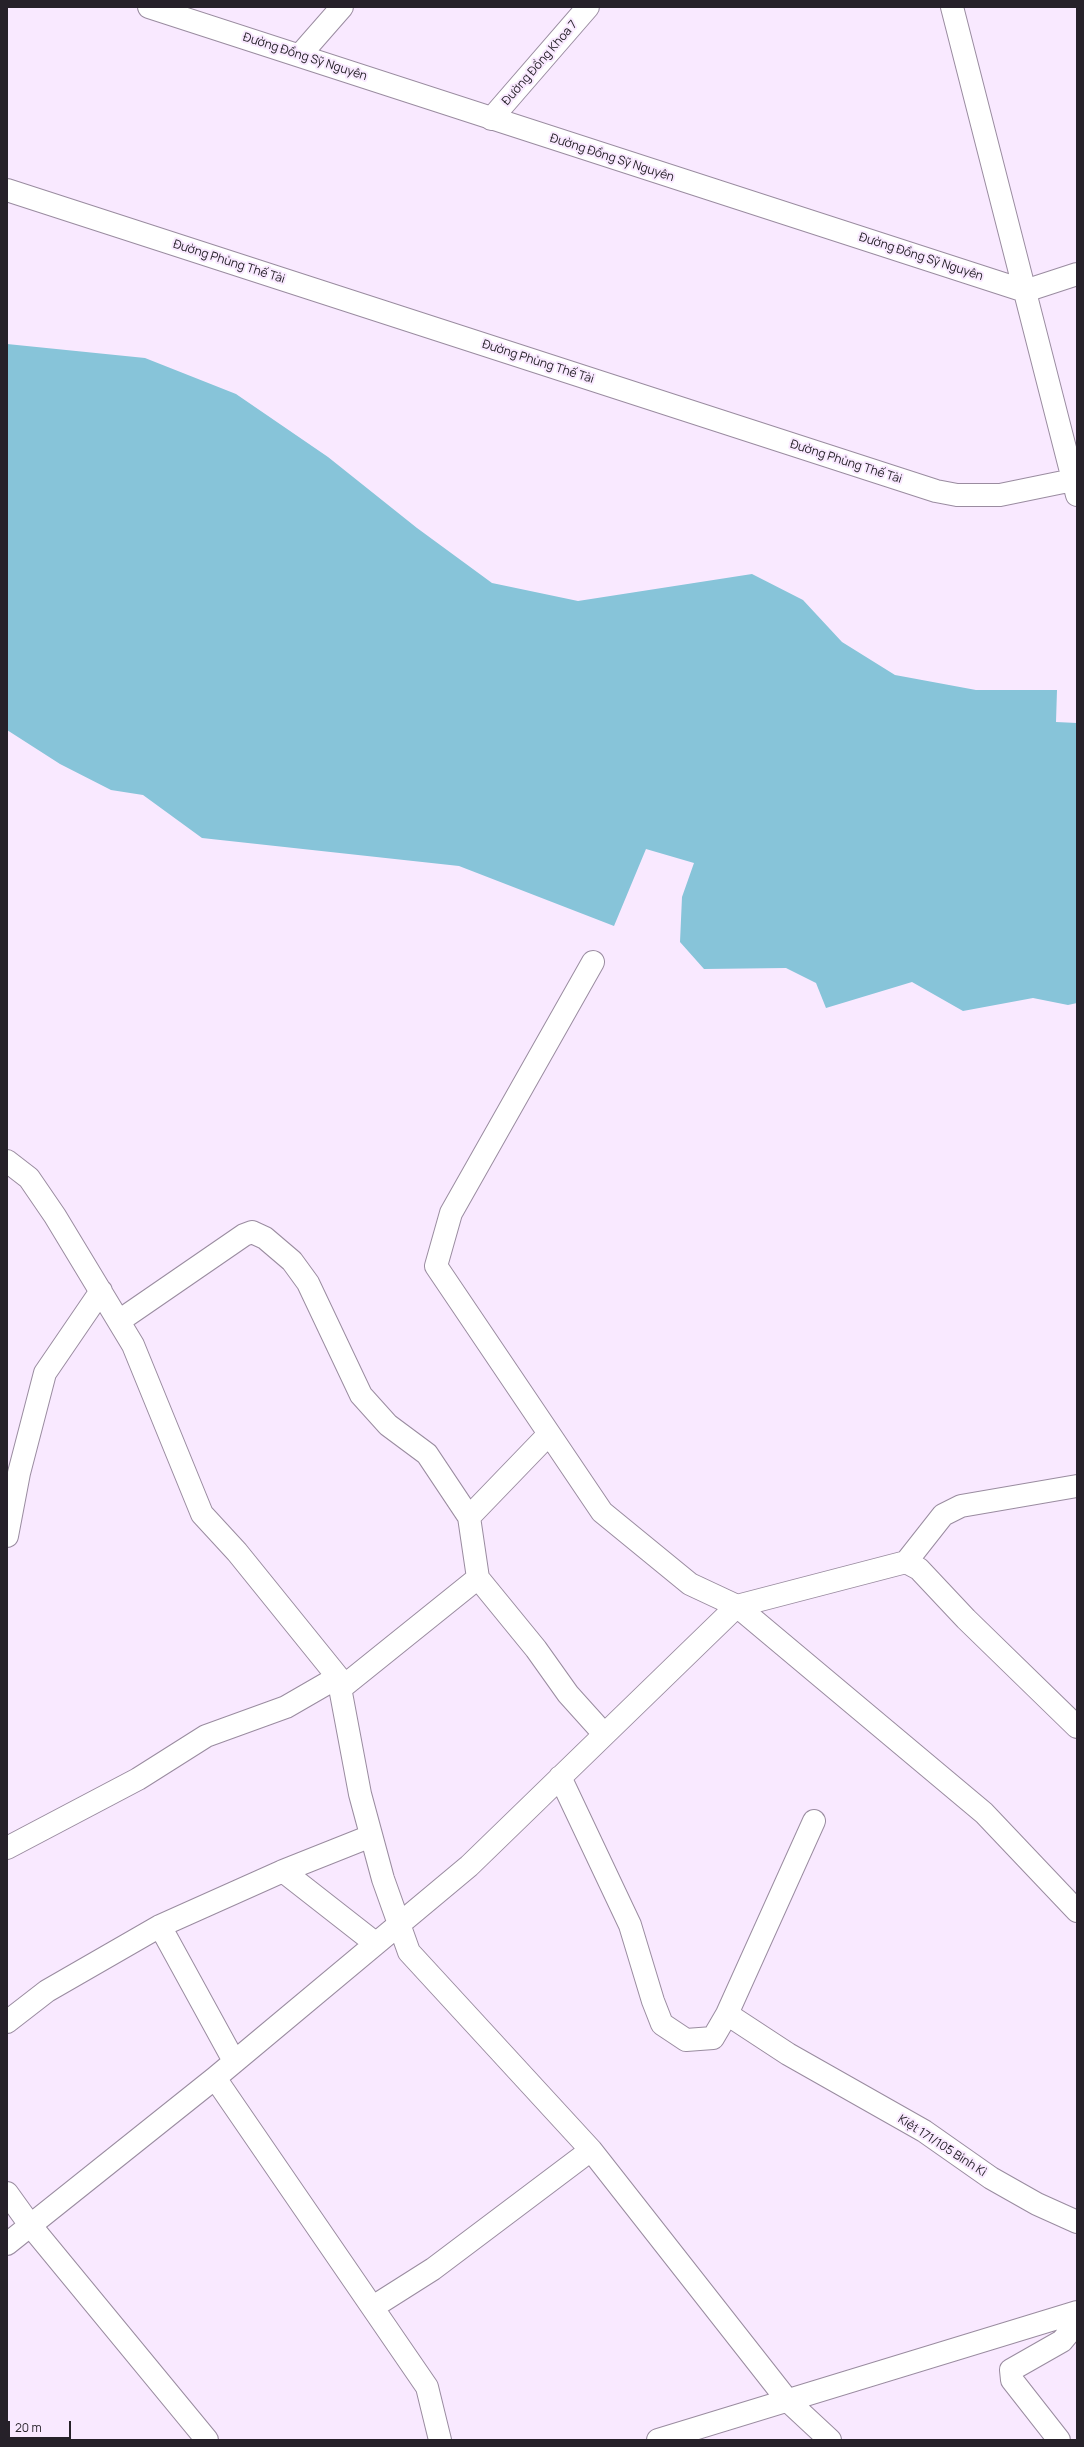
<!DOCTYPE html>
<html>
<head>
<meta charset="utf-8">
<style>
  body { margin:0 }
  #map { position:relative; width:1084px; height:2447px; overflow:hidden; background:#f9e9ff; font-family:Manrope,sans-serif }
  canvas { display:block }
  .frame { position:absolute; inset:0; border:8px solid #262129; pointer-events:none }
  .scale { position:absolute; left:8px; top:2421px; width:63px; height:18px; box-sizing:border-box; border:2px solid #262129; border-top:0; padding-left:5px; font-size:12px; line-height:14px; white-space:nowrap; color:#262129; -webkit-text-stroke:3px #f9e9ff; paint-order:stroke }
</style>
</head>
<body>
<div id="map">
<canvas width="1084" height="2447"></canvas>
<div class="frame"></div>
<div class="scale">20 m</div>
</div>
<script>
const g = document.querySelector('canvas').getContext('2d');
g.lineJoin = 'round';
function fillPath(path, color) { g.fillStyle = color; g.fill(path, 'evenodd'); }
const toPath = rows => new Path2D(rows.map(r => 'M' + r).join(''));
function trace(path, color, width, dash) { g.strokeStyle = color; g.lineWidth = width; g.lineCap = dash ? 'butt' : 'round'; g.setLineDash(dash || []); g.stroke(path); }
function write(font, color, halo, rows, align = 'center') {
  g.font = font + ' Manrope,sans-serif'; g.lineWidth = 4; g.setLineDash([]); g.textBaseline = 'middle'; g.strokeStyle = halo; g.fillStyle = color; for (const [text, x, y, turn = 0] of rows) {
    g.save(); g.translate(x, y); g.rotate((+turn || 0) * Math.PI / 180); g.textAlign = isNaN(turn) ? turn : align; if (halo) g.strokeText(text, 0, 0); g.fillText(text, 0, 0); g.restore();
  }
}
const water = toPath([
  [7,344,145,358,236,394,328,457,417,528,492,583,578,601,752,574,803,600,842,642,895,675,976,690,1057,690,1056,722,1077,723,1077,1003,1068,1005,1033,998,963,1011,912,982,826,1008,816,983,786,968,704,969,680,942,682,897,694,863,646,849,614,926,459,866,202,838,143,795,111,790,60,764,7,730]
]);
const street = toPath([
  [149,7,1025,291,1077,274],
  [952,7,1077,495],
  [300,55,342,7],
  [491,119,588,7],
  [7,190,936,491,957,495,1000,495,1073,480],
  [593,962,451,1213,436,1266,602,1512,690,1584,737,1606,984,1813,1077,1911],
  [7,1161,29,1178,55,1216,133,1345,202,1514,237,1552,338,1677,360,1794,383,1879,409,1952,591,2150,788,2401,830,2440],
  [119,1321,244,1235,252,1232,265,1238,292,1261,308,1283,361,1395,388,1425,427,1454,469,1517,478,1578,536,1649,568,1694,604,1734],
  [469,1517,549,1434],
  [7,1536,19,1473,45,1373,101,1291],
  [906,1562,919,1569,966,1619,1077,1727],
  [340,1689,478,1578],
  [560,1777,630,1925,653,2001,662,2024,686,2040,713,2038,727,2014,814,1821],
  [7,1848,138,1779,206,1736,286,1707,338,1677],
  [283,1871,375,1943],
  [160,1926,234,2061],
  [727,2014,788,2054,924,2131,991,2178,1037,2204,1077,2222],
  [7,2022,47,1991,160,1926,283,1871,371,1836],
  [215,2078,427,2387,440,2440],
  [7,2193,30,2225,207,2440],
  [7,2244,215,2078,469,1866,737,1606,906,1562,943,1515,961,1506,1077,1486],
  [373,2307,433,2269,591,2150],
  [658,2440,1077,2312],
  [1059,2440,1012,2380,1011,2370,1062,2341,1077,2323]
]);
const streetNames = [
  ["Đường Đồng Sỹ Nguyên",305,57,18],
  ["Đường Đồng Khoa 7",540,63,-49],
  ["Đường Đồng Sỹ Nguyên",612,158,18],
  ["Đường Đồng Sỹ Nguyên",921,257,18],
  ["Đường Phùng Thế Tài",229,262,18],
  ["Đường Phùng Thế Tài",538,362,18],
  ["Đường Phùng Thế Tài",846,462,18],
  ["Kiệt 171/105 Bình Kì",942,2146,33]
];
fillPath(water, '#87c4d9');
trace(street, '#9a8ca0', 24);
trace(street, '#fff', 22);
write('12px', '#262129', '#f9e9ff', streetNames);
</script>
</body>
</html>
